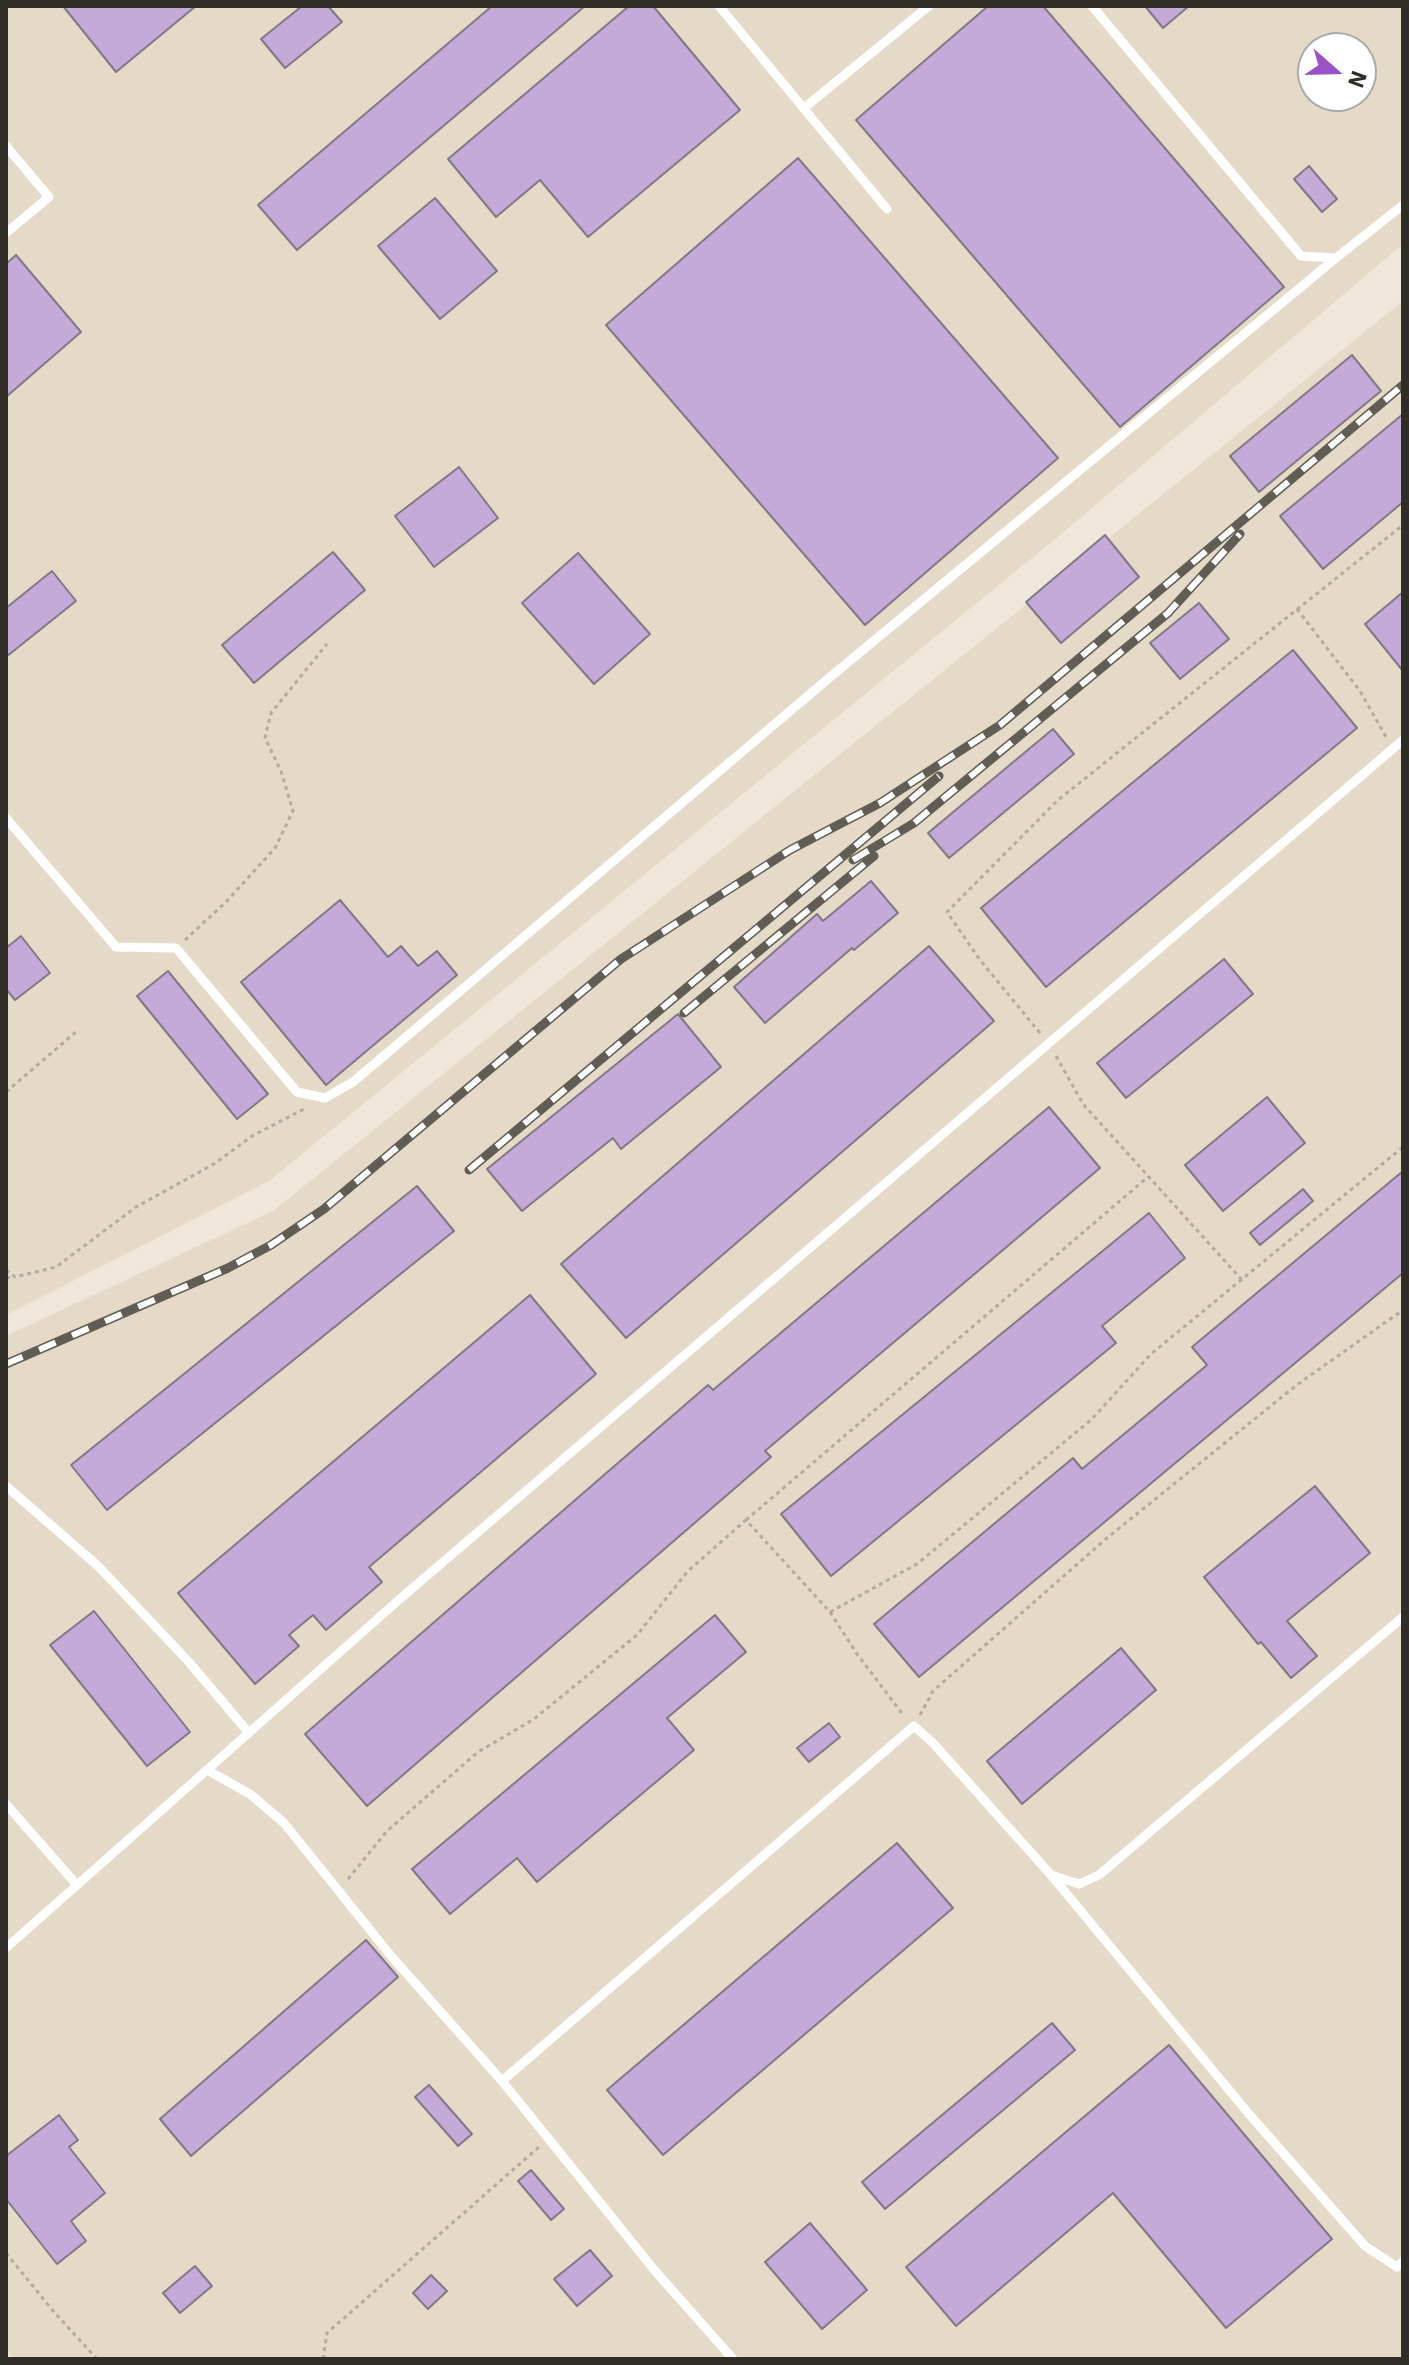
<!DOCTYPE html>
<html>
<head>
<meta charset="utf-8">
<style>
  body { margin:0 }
  #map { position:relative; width:1409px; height:2365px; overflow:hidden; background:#efe8da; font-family:"IBM Plex Sans",sans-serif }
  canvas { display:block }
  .frame { position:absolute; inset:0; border:8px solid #302d28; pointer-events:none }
  .north { position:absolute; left:1297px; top:32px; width:80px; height:80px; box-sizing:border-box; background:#fff; border:2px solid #acaba9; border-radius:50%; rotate:110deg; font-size:22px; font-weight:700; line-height:32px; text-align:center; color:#302d28 }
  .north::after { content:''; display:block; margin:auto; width:28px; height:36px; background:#9953c6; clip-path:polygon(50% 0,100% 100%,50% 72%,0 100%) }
</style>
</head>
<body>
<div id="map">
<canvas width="1409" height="2365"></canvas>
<div class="frame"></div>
<div class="north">N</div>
</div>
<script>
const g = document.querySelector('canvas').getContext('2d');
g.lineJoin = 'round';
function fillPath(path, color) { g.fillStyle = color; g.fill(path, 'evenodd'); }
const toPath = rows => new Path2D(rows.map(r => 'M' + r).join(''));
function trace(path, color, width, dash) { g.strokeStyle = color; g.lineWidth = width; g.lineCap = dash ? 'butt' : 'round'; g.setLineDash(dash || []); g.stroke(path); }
const built = toPath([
  [6,6,1403,6,1403,244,1060,535,269,1181,6,1315],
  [1313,48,1361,48,1361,96,1313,96],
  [1403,301,1403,2359,14,2359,6,2348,6,1336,273,1211]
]);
const building = toPath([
  [63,6,196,6,116,72,63,6],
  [302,6,328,6,342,22,285,68,261,39,302,6],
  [492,6,585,6,297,250,258,205,492,6],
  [629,6,653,6,740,110,588,237,540,180,496,217,448,159,629,6],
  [988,6,1043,6,1284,287,1120,427,856,120,988,6],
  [1145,6,1189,6,1163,28,1145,6],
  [798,158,1058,458,865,625,606,325,798,158],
  [1309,166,1337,199,1322,212,1294,179,1309,166],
  [435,198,497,271,440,319,378,246,435,198],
  [16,255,81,332,6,397,6,264,16,255],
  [1352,355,1381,391,1259,492,1230,456,1352,355],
  [1403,414,1403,502,1323,569,1280,516,1403,414],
  [459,467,498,518,434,567,395,516,459,467],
  [1105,535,1139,577,1061,643,1026,602,1105,535],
  [333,552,365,590,254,683,222,645,333,552],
  [578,553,650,634,594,684,522,603,578,553],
  [52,571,76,601,6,657,6,608,52,571],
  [1403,592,1403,671,1365,624,1403,592],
  [1199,603,1229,639,1180,679,1150,643,1199,603],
  [1293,650,1357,728,1046,987,981,908,1293,650],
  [1053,729,1074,754,949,858,928,833,1053,729],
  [871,881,898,913,854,950,852,948,765,1023,734,987,817,914,823,921,871,881],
  [340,900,388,957,401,946,418,966,437,951,457,975,326,1085,241,982,340,900],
  [21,936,50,973,15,1000,6,989,6,948,21,936],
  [929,946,994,1021,626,1338,561,1264,929,946],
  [1224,959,1253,994,1126,1098,1097,1063,1224,959],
  [168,971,268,1094,237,1119,137,996,168,971],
  [678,1014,721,1067,621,1149,613,1138,522,1211,487,1169,678,1014],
  [1267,1097,1305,1143,1223,1211,1185,1165,1267,1097],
  [1049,1107,1100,1168,765,1451,771,1457,367,1806,305,1734,708,1385,713,1390,1049,1107],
  [1403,1171,1403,1273,919,1677,874,1624,1073,1458,1082,1469,1207,1365,1192,1347,1403,1171],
  [417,1186,454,1231,107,1510,71,1465,417,1186],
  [1303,1189,1313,1201,1260,1245,1250,1233,1303,1189],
  [1149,1213,1185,1258,1102,1326,1116,1343,831,1576,781,1514,1149,1213],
  [530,1295,596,1374,369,1567,382,1582,326,1630,313,1615,289,1635,299,1646,255,1684,178,1593,530,1295],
  [1315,1486,1370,1553,1287,1621,1317,1656,1291,1678,1261,1642,1258,1644,1204,1577,1315,1486],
  [94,1611,190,1732,147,1766,50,1645,94,1611],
  [715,1615,746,1652,667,1718,694,1750,537,1882,517,1858,450,1914,412,1869,715,1615],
  [1121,1648,1156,1690,1022,1804,987,1761,1121,1648],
  [829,1723,840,1737,809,1762,797,1748,829,1723],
  [897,1843,953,1908,663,2155,607,2090,897,1843],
  [366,1940,398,1977,191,2156,160,2119,366,1940],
  [1052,2023,1075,2050,885,2209,862,2182,1052,2023],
  [1169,2045,1332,2239,1226,2328,1113,2193,956,2326,906,2267,1169,2045],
  [429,2085,472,2134,458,2146,415,2097,429,2085],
  [59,2115,78,2140,69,2147,105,2193,71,2221,86,2241,57,2264,6,2199,6,2156,59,2115],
  [531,2170,564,2209,551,2220,518,2181,531,2170],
  [810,2223,867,2290,822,2329,765,2262,810,2223],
  [590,2250,612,2276,577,2306,554,2279,590,2250],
  [195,2266,212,2286,180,2313,163,2293,195,2266],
  [431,2275,447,2291,428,2309,413,2293,431,2275]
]);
const path = toPath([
  [1297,609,1360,691,1386,737],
  [185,940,226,902,275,848,293,811,281,771,265,738,271,713,327,644],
  [1040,1033,980,960,947,912,1058,800,1403,525],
  [1056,1056,1083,1104,1242,1280],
  [6,1092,77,1031],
  [6,1270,15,1277,56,1267,136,1207,214,1164,252,1136,304,1109],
  [6,1278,15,1277],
  [746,1520,1148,1177],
  [830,1612,857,1654,904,1716],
  [920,1715,933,1691,1107,1538,1298,1384,1403,1310],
  [348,1879,387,1831,478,1752,534,1719,637,1635,688,1571,746,1520,830,1612,917,1564,1091,1420,1151,1354,1403,1147],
  [6,2253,54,2312,97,2359],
  [323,2359,327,2333,539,2147]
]);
const lane = toPath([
  [719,6,887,209],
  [1092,6,1301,256,1336,258,1403,205],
  [804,108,929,6],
  [6,146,49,197,6,233],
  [6,818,116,947,176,948,297,1092,325,1098,353,1082,829,678,1336,258],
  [6,1486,98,1566,188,1661,249,1733],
  [207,1770,250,1794,284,1823,391,1956,502,2081,656,2272,733,2359],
  [6,1804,77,1885],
  [1051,1875,1249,2114,1365,2246,1397,2267,1403,2261],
  [6,1948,401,1598,1403,740],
  [502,2081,914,1726,933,1743,1051,1875,1079,1884,1099,1875,1403,1617]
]);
const rail = toPath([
  [853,860,914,823,1168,613,1240,534],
  [684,1013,874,856],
  [469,1170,939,776],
  [6,1364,228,1268,271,1245,324,1209,621,959,790,850,880,803,1000,725,1403,385]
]);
fillPath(built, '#e5dac7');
fillPath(building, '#c4aad9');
trace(building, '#807985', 2);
trace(path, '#b1aba0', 3, [4, 4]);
trace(lane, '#fff', 9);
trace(rail, '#615d55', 9);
trace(rail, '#fff', 6, [18]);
</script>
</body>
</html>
